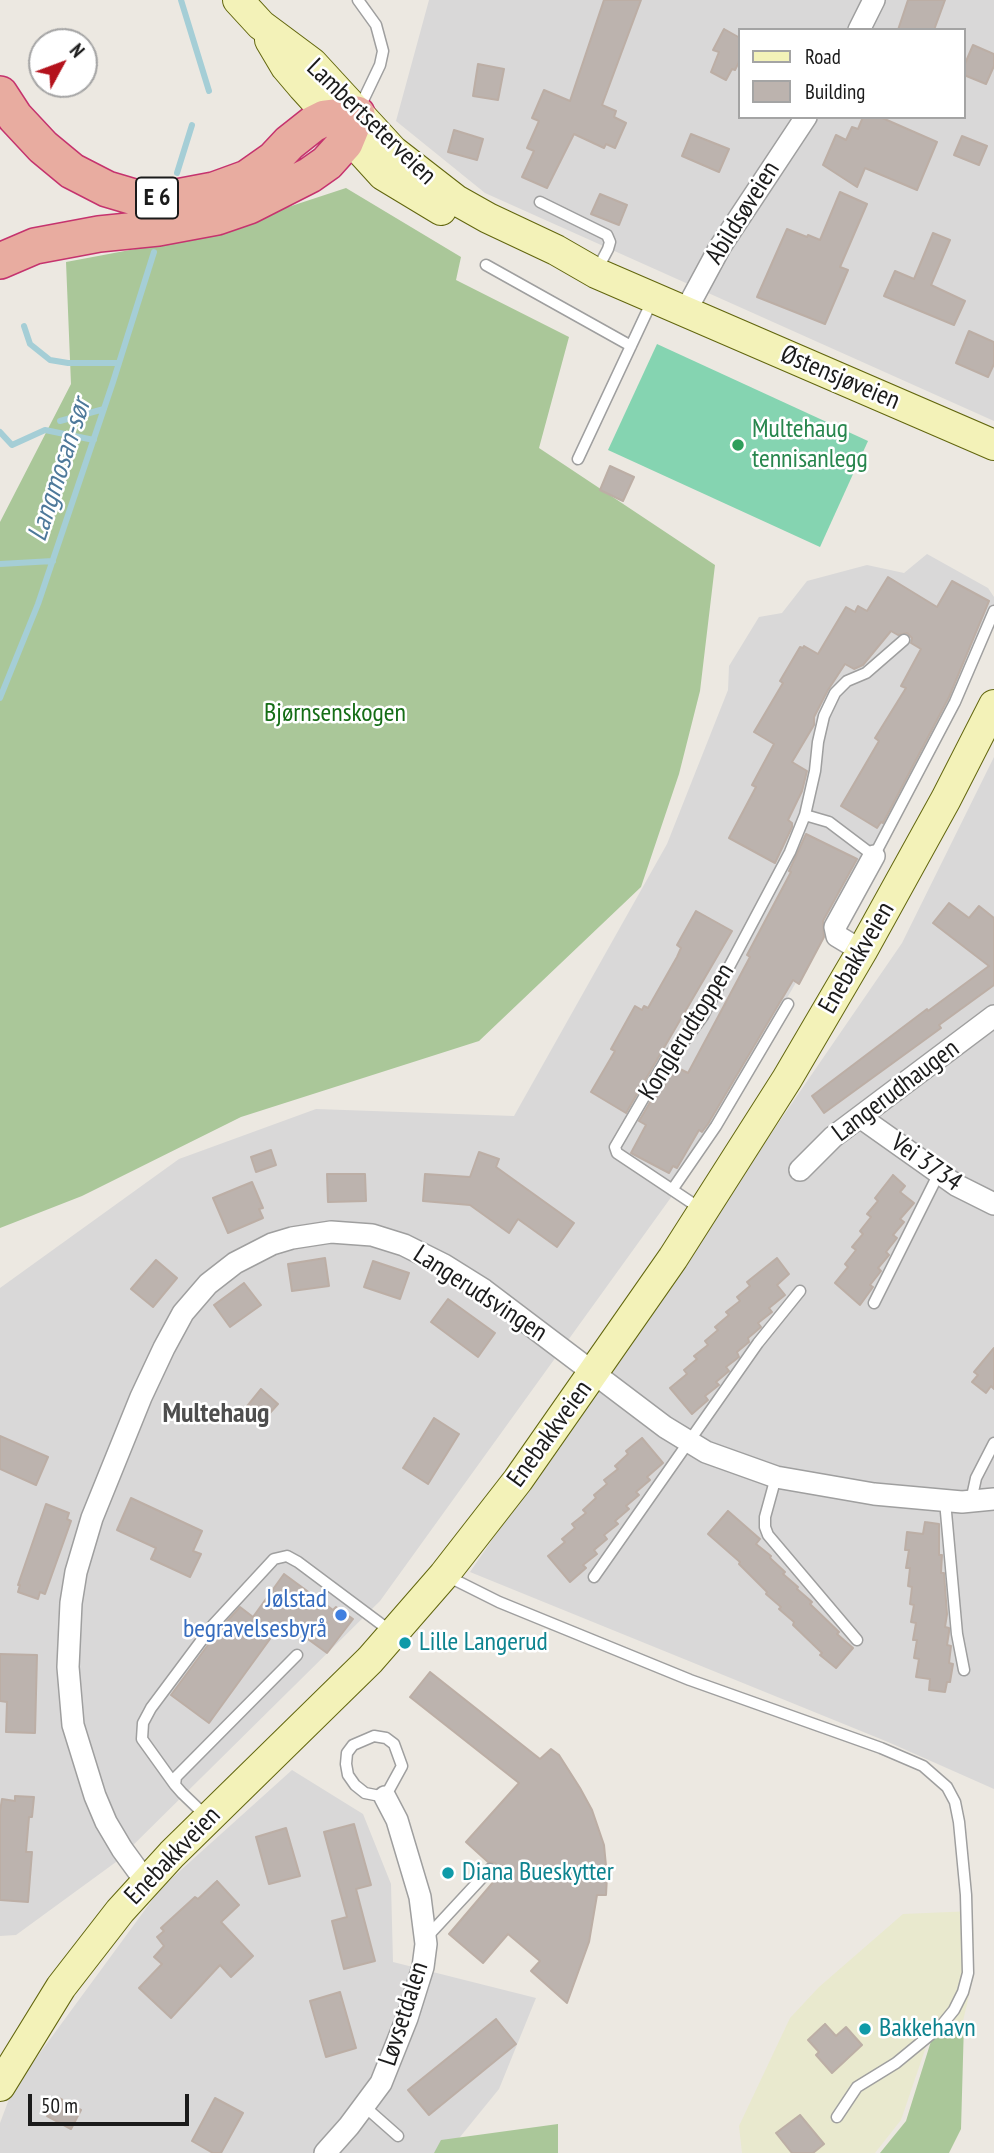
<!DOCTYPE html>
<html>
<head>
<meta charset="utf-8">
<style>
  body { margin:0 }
  #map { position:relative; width:994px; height:2153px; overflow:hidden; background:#ece8e1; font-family:"PT Sans Narrow",sans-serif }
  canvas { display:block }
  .legend { position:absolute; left:738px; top:28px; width:228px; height:91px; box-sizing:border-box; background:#fff; border:2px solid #a4a4a4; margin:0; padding:9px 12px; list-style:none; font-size:21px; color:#1b1b1b }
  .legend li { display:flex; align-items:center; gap:14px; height:35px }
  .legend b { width:35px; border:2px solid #a4a4a4 }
  .north { position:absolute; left:28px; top:28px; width:70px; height:70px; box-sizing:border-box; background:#fff; border:2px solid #a4a4a4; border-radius:50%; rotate:49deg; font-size:19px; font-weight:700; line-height:28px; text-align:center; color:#1b1b1b }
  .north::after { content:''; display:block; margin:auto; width:24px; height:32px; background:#b4121c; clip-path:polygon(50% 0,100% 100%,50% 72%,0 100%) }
  .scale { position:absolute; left:28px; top:2094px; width:161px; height:32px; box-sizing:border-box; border:4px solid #1b1b1b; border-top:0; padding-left:9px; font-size:21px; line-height:24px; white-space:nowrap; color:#1b1b1b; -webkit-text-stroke:5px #fff; paint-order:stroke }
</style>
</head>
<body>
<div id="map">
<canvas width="994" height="2153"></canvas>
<ul class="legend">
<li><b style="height:9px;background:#f3f2b8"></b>Road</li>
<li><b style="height:19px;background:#bcb3ae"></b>Building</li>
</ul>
<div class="north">N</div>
<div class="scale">50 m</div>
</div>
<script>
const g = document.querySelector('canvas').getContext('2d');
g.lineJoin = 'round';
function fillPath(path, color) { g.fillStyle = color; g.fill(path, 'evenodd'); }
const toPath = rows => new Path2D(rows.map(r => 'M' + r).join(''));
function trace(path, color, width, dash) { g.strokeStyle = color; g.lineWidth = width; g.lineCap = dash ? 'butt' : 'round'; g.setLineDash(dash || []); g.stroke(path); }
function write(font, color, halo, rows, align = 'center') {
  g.font = font + ' "PT Sans Narrow",sans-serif'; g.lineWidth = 5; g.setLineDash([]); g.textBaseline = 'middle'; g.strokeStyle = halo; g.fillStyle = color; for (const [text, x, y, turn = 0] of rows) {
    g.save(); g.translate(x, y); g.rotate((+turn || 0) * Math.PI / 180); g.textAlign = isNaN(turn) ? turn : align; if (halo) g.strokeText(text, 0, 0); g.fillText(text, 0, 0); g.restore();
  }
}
const residential = toPath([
  [429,0,994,0,994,421,485,193,396,121],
  [740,30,964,30,964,117,740,117],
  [927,554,988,588,994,597,994,606,913,781,672,1196,380,1601,116,1862,16,1935,0,1936,0,1288,179,1159,316,1109,514,1116,667,844,728,690,729,666,759,617,782,613,807,581,867,565,904,573],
  [994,757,994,1789,888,1742,470,1572,902,943],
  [292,1770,363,1814,391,1884,393,1962,536,1998,499,2089,447,2153,0,2153,0,2123,12,2091,161,1888]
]);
const farmland = toPath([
  [973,1911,974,1974,963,2021,929,2038,901,2120,875,2153,742,2153,739,2126,790,2018,819,1987,903,1914]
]);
const forest = toPath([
  [346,188,461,257,456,280,569,337,539,448,715,565,700,691,679,774,641,887,479,1041,241,1117,82,1196,0,1228,0,522,71,384,66,262,194,238],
  [964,2023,961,2129,949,2153,880,2153,906,2121,932,2038],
  [558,2124,558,2153,434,2153,441,2140]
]);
const pitch = toPath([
  [657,344,868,441,820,547,608,450]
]);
const stream = toPath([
  [181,0,209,91],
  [177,173,192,125],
  [24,326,30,344,50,360,68,363,119,363],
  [60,421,104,409],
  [0,432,12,445,45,430,94,440],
  [0,564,53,561],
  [0,698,38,604,113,382,154,252]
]);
const building = toPath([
  [604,0,641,0,602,105,616,111,614,117,626,123,615,148,606,144,604,148,574,134,547,188,522,177,534,151,527,148,539,121,532,118,544,90,570,101,604,0],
  [908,0,945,0,934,30,898,30,908,0],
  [724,29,740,38,740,60,735,70,732,69,726,80,711,72,719,52,713,50,724,29],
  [973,45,994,54,994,66,986,84,964,75,964,66,973,45],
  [478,64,504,69,498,100,473,96,478,64],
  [863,117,880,117,937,142,917,190,865,168,857,187,823,165,836,135,846,140,852,127,858,129,863,117],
  [454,130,483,139,477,160,448,152,454,130],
  [691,134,729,149,719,172,682,156,691,134],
  [962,136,987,146,979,165,954,155,962,136],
  [840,192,867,204,840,267,848,270,825,324,757,297,787,229,807,237,808,235,820,240,840,192],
  [600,194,627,205,619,225,591,214,600,194],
  [933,233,950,240,931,285,965,301,954,325,884,296,895,271,914,279,933,233],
  [969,331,994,342,994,364,988,377,956,363,969,331],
  [610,466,634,477,623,501,600,490,610,466],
  [888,577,937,607,952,581,989,601,949,697,883,823,881,822,877,828,841,806,879,741,875,738,906,688,901,686,921,649,911,643,912,638,907,633,898,635,891,631,863,665,854,669,845,664,828,690,814,717,814,725,792,762,807,771,802,791,788,820,792,823,792,827,775,863,729,838,756,787,752,785,774,744,754,732,783,683,780,681,800,647,803,648,804,646,818,654,846,607,855,612,858,606,867,611,888,577],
  [806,834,857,859,823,921,824,937,799,984,793,980,708,1124,702,1132,699,1130,677,1168,673,1166,669,1173,631,1153,646,1125,639,1121,672,1065,688,1073,750,957,747,955,791,872,789,871,806,834],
  [949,903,969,918,979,906,994,918,994,985,939,1025,941,1028,824,1113,812,1096,927,1009,928,1011,989,966,933,923,949,903],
  [696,911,732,931,626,1113,591,1092,615,1051,611,1049,635,1006,642,1010,644,1006,648,1008,677,957,681,948,677,945,696,911],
  [271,1150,276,1165,256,1172,251,1157,271,1150],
  [479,1152,499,1159,496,1167,574,1223,557,1247,518,1219,509,1233,470,1205,423,1201,425,1174,470,1177,479,1152],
  [327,1174,365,1174,366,1201,328,1202,327,1174],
  [893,1175,905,1186,900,1192,914,1203,900,1219,904,1222,893,1235,897,1238,886,1252,889,1255,878,1268,881,1271,870,1285,873,1287,860,1305,835,1283,848,1267,845,1264,856,1250,852,1247,863,1234,860,1231,871,1217,867,1214,878,1201,875,1198,893,1175],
  [252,1182,263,1208,259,1209,263,1218,228,1233,213,1198,252,1182],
  [325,1258,329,1286,292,1291,288,1264,325,1258],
  [777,1258,789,1274,777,1285,785,1295,769,1308,772,1312,758,1323,761,1327,748,1338,749,1342,737,1352,739,1357,726,1367,729,1371,716,1382,719,1385,705,1396,708,1400,692,1414,670,1388,687,1374,684,1370,697,1359,694,1356,708,1345,705,1341,718,1330,715,1327,729,1315,726,1312,740,1301,737,1297,750,1286,747,1282,777,1258],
  [156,1260,177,1278,153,1307,131,1289,156,1260],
  [373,1261,409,1273,400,1299,364,1287,373,1261],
  [244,1283,261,1305,230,1327,214,1305,244,1283],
  [448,1299,495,1333,478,1357,431,1322,448,1299],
  [994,1348,994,1389,991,1386,986,1393,972,1382,978,1375,974,1372,994,1348],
  [261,1389,278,1404,260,1424,244,1410,261,1389],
  [434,1418,459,1434,428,1484,403,1468,434,1418],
  [0,1436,48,1457,36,1485,0,1469,0,1436],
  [642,1438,663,1463,647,1477,650,1480,636,1492,639,1495,626,1506,629,1509,615,1521,618,1524,604,1535,607,1539,594,1550,597,1554,583,1565,586,1568,570,1582,548,1556,565,1542,562,1539,575,1528,572,1524,586,1513,583,1510,596,1498,594,1495,607,1484,604,1480,618,1469,615,1466,628,1454,626,1451,642,1438],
  [131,1498,202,1531,193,1551,201,1554,190,1577,151,1559,156,1548,117,1530,131,1498],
  [46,1504,69,1513,67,1519,71,1521,45,1594,40,1592,38,1599,18,1592,20,1585,18,1585,46,1504],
  [728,1511,760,1539,756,1544,771,1556,770,1558,785,1572,783,1574,798,1587,797,1589,812,1602,810,1604,839,1632,837,1634,853,1648,836,1668,820,1655,822,1653,793,1625,794,1622,779,1609,781,1607,766,1594,767,1592,739,1564,740,1562,708,1534,728,1511],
  [925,1522,939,1524,939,1555,942,1555,941,1573,944,1573,947,1614,945,1627,949,1628,949,1632,947,1645,951,1646,949,1663,953,1664,950,1682,947,1682,945,1692,929,1690,930,1679,916,1677,919,1659,914,1658,917,1640,913,1640,916,1623,911,1622,914,1605,910,1604,912,1587,908,1586,910,1568,906,1568,909,1550,905,1550,907,1532,923,1534,925,1522],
  [284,1574,333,1610,336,1607,353,1619,327,1653,283,1621,209,1723,171,1695,219,1630,240,1607,253,1617,284,1574],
  [0,1654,37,1655,35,1733,6,1732,7,1702,0,1701,0,1654],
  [430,1672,540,1759,551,1749,559,1755,580,1788,592,1810,604,1845,607,1876,606,1895,597,1895,589,1942,567,2003,531,1971,540,1961,508,1934,483,1963,449,1934,501,1873,495,1863,488,1862,466,1842,519,1783,410,1697,430,1672],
  [15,1796,34,1797,32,1817,29,1817,26,1852,32,1852,28,1902,0,1900,0,1811,2,1799,15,1801,15,1796],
  [354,1824,371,1885,356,1889,375,1961,344,1969,332,1921,347,1917,324,1832,354,1824],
  [286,1828,300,1876,269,1884,256,1837,286,1828],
  [217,1881,239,1905,221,1922,253,1956,231,1977,220,1965,171,2018,139,1988,162,1964,154,1957,164,1946,157,1937,164,1931,161,1928,195,1897,198,1899,217,1881],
  [340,1992,356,2048,326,2057,310,2001,340,1992],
  [496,2019,516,2044,429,2115,408,2090,496,2019],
  [825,2024,836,2036,846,2027,862,2045,832,2073,816,2055,819,2052,808,2040,825,2024],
  [57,2097,81,2110,71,2129,47,2116,57,2097],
  [215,2098,243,2113,221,2153,213,2153,192,2141,215,2098],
  [800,2115,824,2144,813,2153,792,2153,776,2133,800,2115]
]);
const service = toPath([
  [358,111,380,65,383,51,376,25,358,0],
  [540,202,607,235,610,242,608,249,597,270],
  [486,265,631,346],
  [578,459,652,301],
  [805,815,829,822,874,856,955,702,994,611],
  [672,1190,716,1126,788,1004],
  [701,1209,617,1153,615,1147,668,1056,685,1040,703,1016,790,852,805,815,815,771,818,742,824,716,835,693,847,681,866,673,904,640],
  [874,1303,939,1173],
  [776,1477,765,1517,765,1527,768,1535,857,1640],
  [945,1501,957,1634,964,1670],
  [971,1501,976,1478,994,1443],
  [447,1576,499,1602,690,1680,881,1748,923,1766,947,1787,955,1802,959,1822,966,1895,968,1973,963,1992,954,2010,941,2026,896,2063,857,2087,837,2117],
  [594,1577,758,1343,800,1291],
  [374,1736,386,1738,394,1744,402,1766,385,1797,365,1793,355,1785,348,1775,346,1764,347,1753,353,1745,374,1736],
  [175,1785,142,1739,143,1723,151,1708,213,1625,274,1559,287,1556,298,1562,393,1633],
  [207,1817,182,1793,175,1785,176,1777,297,1655],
  [425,1939,490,1869],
  [364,2106,398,2136]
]);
const minor = toPath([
  [859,30,874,0],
  [685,312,720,247,806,117],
  [862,951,837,936,835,927,874,856],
  [860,1117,956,1185,994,1204],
  [800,1170,833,1137,994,1016],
  [146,1882,122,1849,106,1822,95,1796,73,1725,68,1667,71,1603,76,1572,92,1518,141,1397,164,1348,183,1313,208,1284,235,1263,272,1244,292,1238,331,1232,372,1235,404,1245,444,1265,484,1290,665,1427,706,1452,776,1477,874,1494,962,1502,994,1499],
  [325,2153,349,2126,381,2083,407,2018,423,1967,426,1944,420,1897,397,1820,385,1797]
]);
const secondary = toPath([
  [238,0,261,25,312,63,393,151,456,200,488,218,556,250,596,273,994,445],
  [270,40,286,67,303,87,383,175,441,210],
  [0,2086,61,1987,120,1911,172,1854,370,1660,444,1575,518,1480,673,1258,787,1079,862,951,946,799,994,705]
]);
const trunk = toPath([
  [0,94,15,117,43,147,72,171,107,189,134,197,155,198,177,197,214,190,247,178,274,159,289,143,313,124,325,118,357,114,345,143,327,163,310,175,249,206,217,217,158,228,99,234,35,246,0,261]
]);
const markers = [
  [738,445,7,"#2e9e5b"],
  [341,1615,7,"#3f7fe0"],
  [405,1643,7,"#0f9aa8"],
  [448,1873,7,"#0f9aa8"],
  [865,2029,7,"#0f9aa8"]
];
const shields = [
  [157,198,42]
];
const shieldNames = [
  ["E 6",157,198]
];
const streetNames = [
  ["Lambertseterveien",371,122,44],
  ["Abildsøveien",743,213,-58],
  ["Østensjøveien",840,378,23],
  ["Enebakkveien",857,958,-60],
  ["Konglerudtoppen",687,1032,-58],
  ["Langerudhaugen",896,1091,-37],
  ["Vei 3734",926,1163,35],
  ["Langerudsvingen",480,1294,33],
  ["Enebakkveien",550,1434,-54],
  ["Enebakkveien",173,1856,-46],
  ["Løvsetdalen",404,2014,-72]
];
const leisureNames = [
  ["Multehaug",752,430],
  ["tennisanlegg",752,460]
];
const parkNames = [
  ["Bjørnsenskogen",335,714]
];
const shopNames = [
  ["Jølstad",327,1600],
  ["begravelsesbyrå",327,1630]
];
const cultureNames = [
  ["Lille Langerud",419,1643],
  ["Diana Bueskytter",462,1873],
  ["Bakkehavn",879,2029]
];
const waterNames = [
  ["Langmosan-sør",60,470,-72]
];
const neighbourhoodNames = [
  ["Multehaug",216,1414]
];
fillPath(residential, '#d9d8d8');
fillPath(farmland, '#e9e9ce');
fillPath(forest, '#aac799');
fillPath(pitch, '#85d4b1');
trace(stream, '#a5ced6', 6);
fillPath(building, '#bcb3ae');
trace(building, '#bcaea5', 2);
trace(service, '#9f9f9f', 13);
trace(minor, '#9f9f9f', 24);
trace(secondary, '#62660e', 32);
trace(trunk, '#c5336e', 38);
trace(service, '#fff', 10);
trace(minor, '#fff', 21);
trace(secondary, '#f3f2b8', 30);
trace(trunk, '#e8aca0', 35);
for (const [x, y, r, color] of markers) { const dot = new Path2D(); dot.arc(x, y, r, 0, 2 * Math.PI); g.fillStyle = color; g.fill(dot); trace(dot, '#fff', 2.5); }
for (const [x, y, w] of shields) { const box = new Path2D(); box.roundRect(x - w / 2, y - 20.5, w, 41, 5); g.fillStyle = '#fff'; g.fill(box); trace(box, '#1b1b1b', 2); }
write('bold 24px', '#1b1b1b', null, shieldNames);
write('26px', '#1b1b1b', '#fff', streetNames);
write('26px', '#27864d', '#fff', leisureNames, 'left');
write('26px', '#156d16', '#fff', parkNames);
write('26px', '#366cbe', '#fff', shopNames, 'right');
write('26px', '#0d838f', '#fff', cultureNames, 'left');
write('italic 28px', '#4e799a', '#fff', waterNames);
write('bold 28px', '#4e4e4e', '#fff', neighbourhoodNames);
</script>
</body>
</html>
